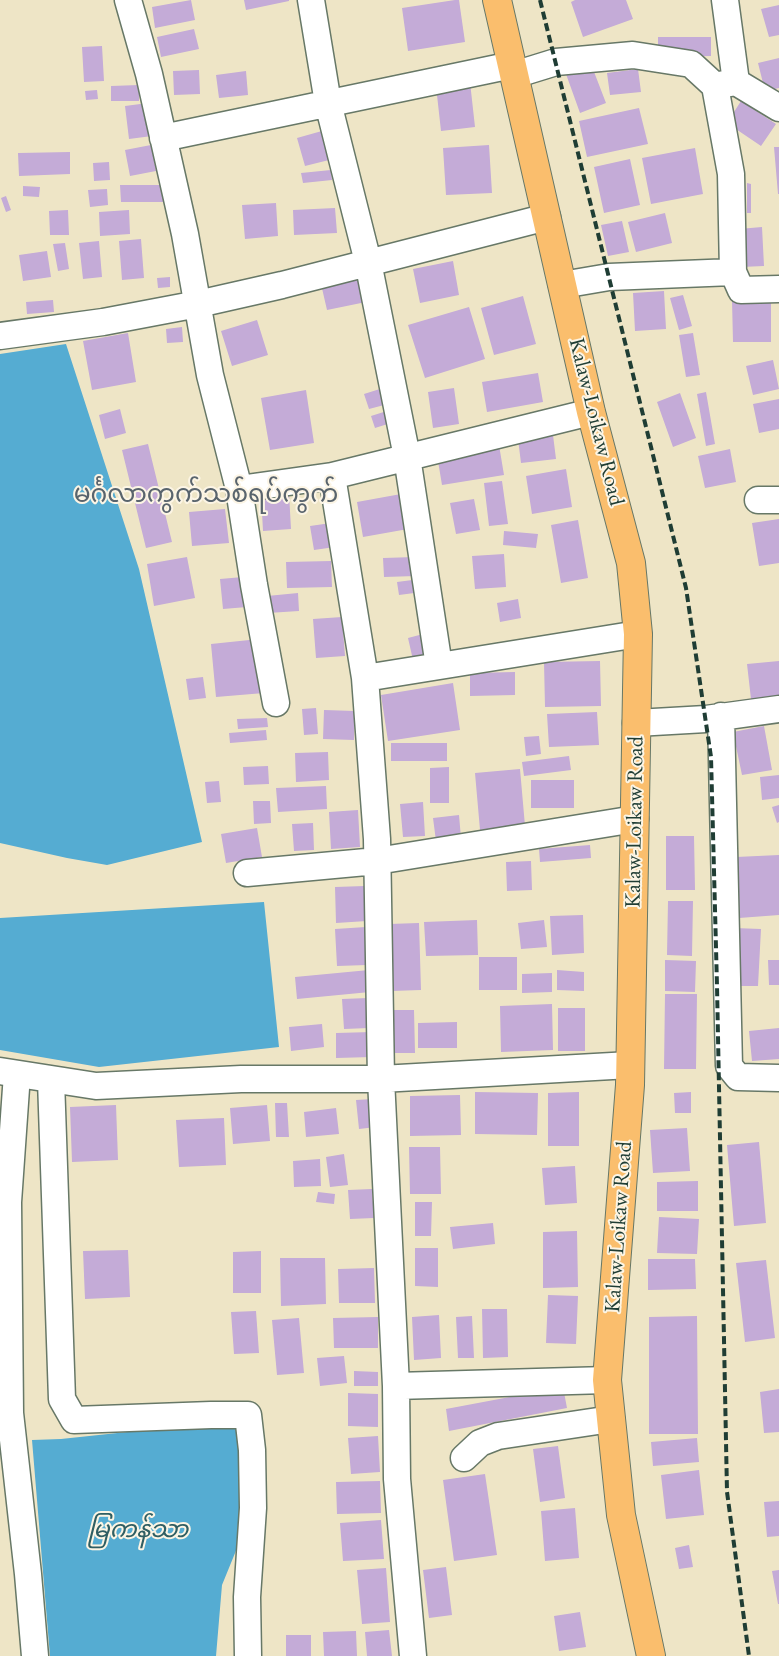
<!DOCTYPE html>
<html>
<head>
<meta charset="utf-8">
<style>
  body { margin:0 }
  canvas { display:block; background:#eee5c6 }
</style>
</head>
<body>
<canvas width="779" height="1656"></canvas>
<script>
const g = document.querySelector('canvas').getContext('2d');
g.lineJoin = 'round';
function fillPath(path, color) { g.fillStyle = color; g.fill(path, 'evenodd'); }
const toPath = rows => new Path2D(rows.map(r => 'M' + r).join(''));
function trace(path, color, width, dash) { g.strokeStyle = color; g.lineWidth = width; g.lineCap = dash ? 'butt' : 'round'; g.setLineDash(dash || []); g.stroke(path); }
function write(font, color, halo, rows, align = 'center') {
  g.font = font + ' "EB Garamond","Noto Sans Myanmar",serif'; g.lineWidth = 4; g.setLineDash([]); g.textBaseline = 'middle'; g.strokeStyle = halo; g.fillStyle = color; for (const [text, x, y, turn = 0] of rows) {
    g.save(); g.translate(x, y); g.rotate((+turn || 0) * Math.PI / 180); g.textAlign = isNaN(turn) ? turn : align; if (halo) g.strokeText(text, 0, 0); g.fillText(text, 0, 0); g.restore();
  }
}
const water = toPath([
  [66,344,139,569,202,842,107,865,67,858,0,843,0,354],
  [264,902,279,1047,99,1067,0,1050,0,918],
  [240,1420,247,1434,239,1462,242,1536,222,1585,216,1656,50,1656,32,1440,61,1439]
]);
const building = toPath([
  [191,0,195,20,155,28,152,7],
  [244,0,289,0,289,1,246,10],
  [455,0,459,0,465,42,408,51,402,8],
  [575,0,626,0,633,19,583,37,571,2],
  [779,5,779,35,769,37,761,9],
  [194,29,199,49,161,57,157,37],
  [658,37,711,37,711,56,658,57],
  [102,46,104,81,84,82,82,47],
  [779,58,779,88,765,91,758,63],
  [591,64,606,103,580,113,566,74],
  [638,69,641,92,610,95,607,73],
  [199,70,200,94,174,95,173,71],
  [246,71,248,95,219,98,216,75],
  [470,82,475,127,441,131,436,86],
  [139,85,139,101,111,101,111,86],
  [97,90,98,99,86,100,85,91],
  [741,101,776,124,761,146,727,123],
  [148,103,152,136,129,139,125,106],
  [639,108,648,144,587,157,579,121],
  [329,129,337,158,305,166,297,138],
  [151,145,156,171,130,176,125,150],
  [489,145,492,193,446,195,443,148],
  [774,147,779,147,779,194,778,194],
  [695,148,703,194,651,204,642,158],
  [70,152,70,174,19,176,18,153],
  [630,159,640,205,604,213,594,167],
  [109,162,110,180,94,181,93,163],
  [331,170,332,180,303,183,301,173],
  [747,183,751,184,751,213,747,213],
  [120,185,165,185,166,202,121,202],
  [23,186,40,187,39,197,23,196],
  [107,189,108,205,90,207,88,190],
  [6,196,11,210,6,212,1,198],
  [276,203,278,236,245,239,242,205],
  [335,208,337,233,294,235,293,210],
  [68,210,69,235,50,235,49,211],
  [129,210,130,234,100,236,99,212],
  [665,213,672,243,636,252,628,222],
  [622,221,629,252,608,256,601,225],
  [762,227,764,266,741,267,739,229],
  [141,239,144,278,122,280,119,241],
  [99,241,102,277,83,279,79,243],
  [65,243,69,269,58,271,53,244],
  [47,251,51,277,23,281,19,255],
  [453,261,459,295,420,303,413,269],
  [360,276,366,302,327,310,321,284],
  [170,277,170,287,158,288,157,278],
  [664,291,666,329,635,331,633,293],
  [683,295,692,326,679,330,670,298],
  [523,296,536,344,494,355,481,308],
  [771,299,771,342,733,342,732,300],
  [53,300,54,312,27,314,26,302],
  [469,307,485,359,425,378,408,325],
  [257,320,268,355,232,366,221,331],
  [182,327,183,342,167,343,166,329],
  [128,333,136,382,92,390,83,341],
  [693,333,700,375,686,377,679,335],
  [773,360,779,389,753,395,746,366],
  [538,373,543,402,487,412,482,382],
  [383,388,388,404,369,409,364,394],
  [454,388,459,424,433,428,428,392],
  [306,390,314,443,270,450,261,398],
  [706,392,715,444,706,446,697,394],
  [680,393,696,438,673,447,657,402],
  [779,399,779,429,759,433,753,404],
  [120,409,126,433,105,439,99,415],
  [390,410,394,422,375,428,371,416],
  [553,435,556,459,521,463,518,439],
  [148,444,172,542,146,548,122,450],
  [499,445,504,475,442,485,437,455],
  [730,449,736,482,705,488,698,456],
  [566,469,572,507,532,514,526,476],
  [502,481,508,524,489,526,484,483],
  [289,493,291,529,263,531,261,494],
  [401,494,408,529,363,537,357,502],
  [474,499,480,530,456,534,450,503],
  [225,509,229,543,192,546,189,512],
  [779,519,779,563,759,566,752,523],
  [578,520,588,578,561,583,551,525],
  [331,523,335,547,314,550,310,526],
  [504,531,538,534,536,548,503,545],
  [504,554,506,587,475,589,472,556],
  [187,557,195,598,154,606,147,564],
  [415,557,416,576,384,577,383,558],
  [331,561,332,587,287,588,286,562],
  [243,577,247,607,223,609,220,579],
  [420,579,422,592,399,595,397,582],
  [298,593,299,611,268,613,267,596],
  [518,599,521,618,500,622,497,603],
  [342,617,345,656,316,658,313,619],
  [427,633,433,656,413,660,408,638],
  [259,639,264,693,216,697,211,644],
  [600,661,601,706,545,707,544,662],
  [779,661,779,696,751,699,747,664],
  [515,672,515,695,470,696,470,673],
  [203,677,206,698,189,700,186,679],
  [453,683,460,730,388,741,381,695],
  [316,708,318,734,304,735,302,709],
  [324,710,355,711,354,740,323,739],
  [597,712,599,745,549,747,547,714],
  [267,718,268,727,238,729,237,719],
  [764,726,772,770,742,775,733,732],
  [266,730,267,740,230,743,229,733],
  [539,736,541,754,526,756,524,737],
  [391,743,447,743,447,761,391,761],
  [328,752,329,780,296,782,295,753],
  [569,756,571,770,524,776,522,762],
  [268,766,269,784,244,785,243,767],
  [449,767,449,803,430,803,430,768],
  [520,769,525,826,480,830,475,773],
  [779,775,779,798,762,800,760,777],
  [531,780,574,780,574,808,531,808],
  [219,781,221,802,207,803,205,782],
  [326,786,327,809,278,812,276,788],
  [253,801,270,801,271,823,254,824],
  [423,802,425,836,403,837,400,804],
  [779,805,779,822,777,823,772,807],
  [358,810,360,847,331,849,329,812],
  [459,815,461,838,436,841,433,818],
  [313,823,314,850,294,851,292,824],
  [257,828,262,857,226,863,221,834],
  [666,836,694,836,695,890,666,890],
  [590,845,591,858,540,862,539,849],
  [779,855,779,915,739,918,736,857],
  [531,861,532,890,507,891,506,862],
  [365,886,367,921,336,923,335,887],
  [668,901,693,901,692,956,667,955],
  [583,915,584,953,552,955,550,916],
  [477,920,478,955,426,956,424,922],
  [544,920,547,947,521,949,518,923],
  [419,923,421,990,391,991,389,924],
  [366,927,367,965,337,966,335,929],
  [734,928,761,929,758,986,732,986],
  [479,957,517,957,517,990,479,990],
  [665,960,696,961,695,992,665,991],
  [768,960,779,960,779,985,769,985],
  [369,970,370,992,297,999,295,977],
  [557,970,584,972,584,991,557,990],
  [552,973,552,992,522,993,522,974],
  [665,994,697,994,696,1069,664,1069],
  [368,998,369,1028,344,1029,342,999],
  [552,1004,553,1050,501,1052,500,1006],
  [558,1008,585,1008,585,1051,558,1051],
  [393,1010,414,1010,415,1053,393,1053],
  [457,1022,457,1048,418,1048,418,1023],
  [322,1024,324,1047,291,1051,289,1027],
  [779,1028,779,1059,752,1061,749,1031],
  [372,1032,372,1057,336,1058,336,1033],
  [475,1092,538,1093,537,1135,475,1134],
  [579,1092,579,1146,548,1146,548,1093],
  [691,1092,691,1113,675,1113,674,1093],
  [460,1095,461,1135,410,1136,410,1096],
  [373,1099,376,1127,359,1129,356,1100],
  [275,1103,287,1103,289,1137,276,1137],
  [116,1105,118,1160,72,1162,70,1107],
  [267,1105,270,1141,233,1144,230,1108],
  [336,1108,339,1134,306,1137,304,1112],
  [224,1118,226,1165,179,1167,176,1120],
  [687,1128,690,1171,653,1173,650,1130],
  [759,1142,766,1223,734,1226,727,1145],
  [409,1147,440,1147,441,1194,410,1194],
  [344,1154,348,1185,330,1187,326,1157],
  [320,1159,321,1186,294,1187,293,1161],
  [575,1166,577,1203,545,1205,542,1168],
  [698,1181,698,1211,657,1211,657,1182],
  [372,1189,374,1218,350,1219,348,1190],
  [318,1192,335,1194,334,1204,316,1202],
  [415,1202,432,1202,431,1236,415,1236],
  [659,1217,699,1219,697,1254,657,1253],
  [493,1223,495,1244,453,1249,450,1227],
  [577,1231,578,1287,543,1288,543,1232],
  [415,1248,438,1248,438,1287,415,1286],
  [128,1250,130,1297,85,1299,83,1251],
  [261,1251,261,1293,233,1293,233,1252],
  [280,1258,325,1258,326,1304,281,1306],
  [648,1259,695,1259,696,1289,648,1290],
  [766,1260,775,1338,745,1342,736,1263],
  [374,1268,375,1303,339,1303,338,1269],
  [548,1295,578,1296,576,1344,546,1343],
  [482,1309,507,1309,508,1357,483,1358],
  [256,1311,259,1353,234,1354,231,1312],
  [439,1315,441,1358,414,1360,412,1317],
  [472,1316,474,1358,458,1358,456,1317],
  [697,1316,698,1434,649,1434,649,1317],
  [378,1317,378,1348,334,1348,333,1318],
  [299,1318,304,1373,277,1375,272,1320],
  [344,1356,347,1383,320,1386,317,1358],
  [354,1371,378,1372,378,1386,354,1386],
  [563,1387,567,1408,449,1431,446,1409],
  [779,1389,779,1432,764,1433,760,1392],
  [348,1393,378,1394,378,1427,348,1426],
  [378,1436,380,1472,351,1474,348,1438],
  [697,1438,699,1462,653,1466,651,1442],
  [558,1446,565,1498,540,1502,533,1449],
  [699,1470,704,1515,666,1519,661,1475],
  [485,1474,497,1555,454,1561,443,1480],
  [380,1481,381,1513,337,1514,336,1482],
  [779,1501,779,1536,767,1537,764,1502],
  [575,1508,579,1558,545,1561,541,1511],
  [381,1520,384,1559,343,1561,340,1523],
  [689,1545,693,1567,679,1569,675,1548],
  [446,1567,452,1615,429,1618,423,1570],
  [386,1568,390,1622,362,1624,357,1570],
  [779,1570,779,1604,778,1604,772,1571],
  [580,1612,586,1647,559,1651,554,1616],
  [389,1630,392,1656,367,1656,365,1632],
  [356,1631,357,1656,324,1656,323,1632],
  [286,1635,311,1635,311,1656,286,1656]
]);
const minor = toPath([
  [128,0,149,74,185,234,210,375,239,489,254,585,276,703],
  [311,0,328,103,368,262,407,457,439,666],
  [725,0,736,82],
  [514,75,556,62,633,55,691,64,715,86,731,174,733,272,741,290,779,289],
  [719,85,736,82,779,108],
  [163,138,512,65],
  [562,285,609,277,733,272],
  [0,336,103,322,198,304,282,285,547,217],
  [332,476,365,678,377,839,381,1079,396,1386,397,1479,413,1656],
  [239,489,332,476,591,412],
  [758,500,779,500],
  [365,678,638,634],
  [721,716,729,1066,738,1077,779,1078],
  [636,723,706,719,779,709],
  [247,873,377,861,635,819],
  [0,1071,96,1086,241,1079,381,1079,630,1065],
  [17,1074,8,1202,10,1413,28,1574,35,1656],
  [51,1080,62,1399,74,1420,211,1415,248,1415,252,1450,253,1508,247,1597,248,1656],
  [396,1386,607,1380],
  [464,1458,480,1443,498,1436,611,1419]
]);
const major = toPath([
  [497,0,591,412,631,563,638,634,630,1085,607,1380,621,1515,651,1656]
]);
const rail = toPath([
  [540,0,686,588,711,757,717,986,727,1492,749,1656]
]);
const streetNames = [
  ["Kalaw-Loikaw Road",596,422,76],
  ["Kalaw-Loikaw Road",635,822,-89],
  ["Kalaw-Loikaw Road",619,1227,-86]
];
const waterNames = [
  ["မြကန်သာ",138,1530]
];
const quarterNames = [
  ["မင်္ဂလာကွက်သစ်ရပ်ကွက်",206,495]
];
fillPath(water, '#55acd2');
fillPath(building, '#c4abd7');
trace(minor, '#677867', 29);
trace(major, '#677867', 30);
trace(minor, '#fff', 26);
trace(major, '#fabe6d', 28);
trace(rail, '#1f3d34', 4, [8, 4]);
write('22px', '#1f3d34', '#fcf5e5', streetNames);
write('italic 24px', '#2f5e63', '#fcf5e5', waterNames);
write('25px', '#59646d', '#fcf5e5', quarterNames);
</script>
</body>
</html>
